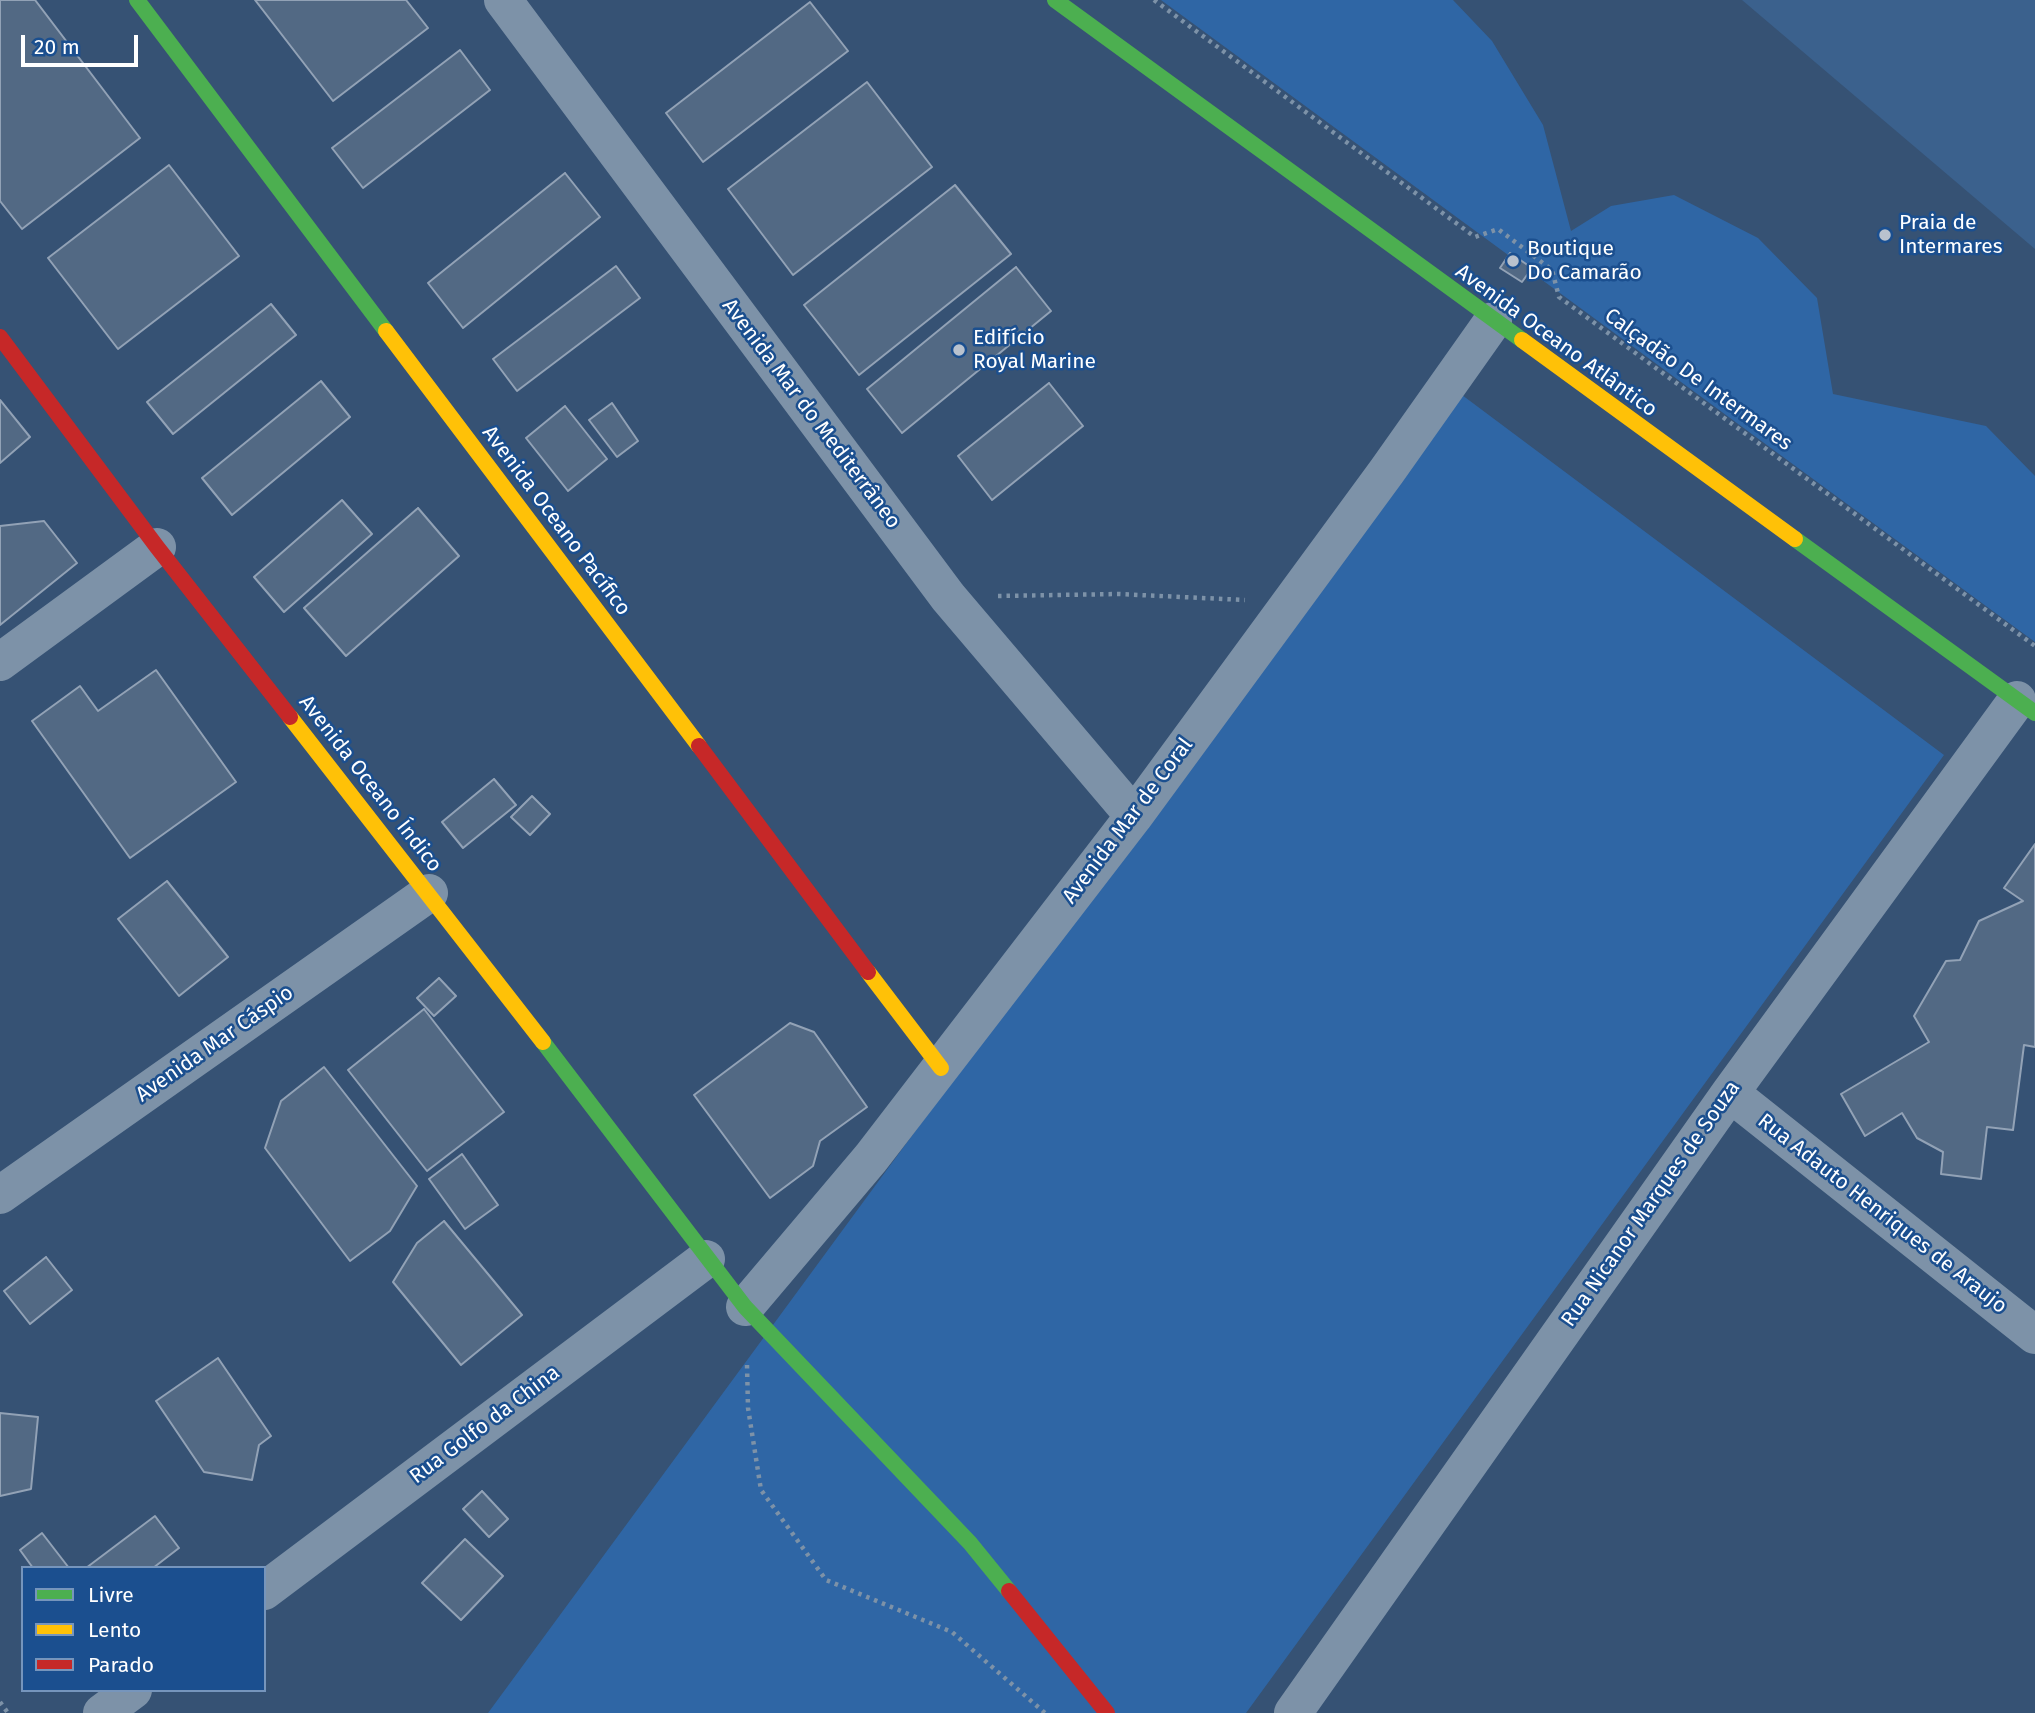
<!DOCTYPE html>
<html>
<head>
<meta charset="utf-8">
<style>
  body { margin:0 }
  #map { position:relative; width:2035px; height:1713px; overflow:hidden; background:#365274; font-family:"Fira Sans",sans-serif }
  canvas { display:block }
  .legend { position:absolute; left:21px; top:1566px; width:245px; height:126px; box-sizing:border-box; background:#1b4f8f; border:2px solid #7695bc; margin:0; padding:9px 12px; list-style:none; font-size:21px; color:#fff }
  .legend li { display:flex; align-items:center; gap:14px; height:35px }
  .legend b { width:35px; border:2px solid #7695bc }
  .scale { position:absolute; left:21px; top:35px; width:117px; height:32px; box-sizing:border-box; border:4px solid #fff; border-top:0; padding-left:9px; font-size:21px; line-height:24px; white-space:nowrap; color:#fff; -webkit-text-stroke:5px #1b4f8f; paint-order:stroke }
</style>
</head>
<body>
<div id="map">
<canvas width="2035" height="1713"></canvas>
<ul class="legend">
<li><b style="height:9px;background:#4caf50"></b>Livre</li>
<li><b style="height:9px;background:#ffc107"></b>Lento</li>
<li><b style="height:9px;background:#c62828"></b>Parado</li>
</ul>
<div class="scale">20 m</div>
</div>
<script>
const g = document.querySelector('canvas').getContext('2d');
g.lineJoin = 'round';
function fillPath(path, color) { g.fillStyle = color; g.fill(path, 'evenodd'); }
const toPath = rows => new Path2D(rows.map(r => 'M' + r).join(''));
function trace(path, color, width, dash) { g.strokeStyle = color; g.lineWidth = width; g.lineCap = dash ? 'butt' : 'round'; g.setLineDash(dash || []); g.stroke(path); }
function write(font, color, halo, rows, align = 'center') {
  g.font = font + ' "Fira Sans",sans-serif'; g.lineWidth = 5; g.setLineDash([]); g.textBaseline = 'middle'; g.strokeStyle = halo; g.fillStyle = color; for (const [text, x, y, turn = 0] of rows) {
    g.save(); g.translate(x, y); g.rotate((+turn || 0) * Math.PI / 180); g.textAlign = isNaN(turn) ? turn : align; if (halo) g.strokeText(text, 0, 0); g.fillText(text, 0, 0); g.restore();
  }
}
const green = toPath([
  [1161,0,1453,0,1492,41,1543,125,1571,231,1611,206,1674,195,1758,238,1817,298,1833,394,1986,426,2035,476,2035,642],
  [1458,392,1944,755,1246,1713,488,1713]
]);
const water = toPath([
  [1742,0,2035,0,2035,249]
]);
const building = toPath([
  [0,0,35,0,140,138,22,229,0,201,0,0],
  [255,0,406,0,428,28,333,101,255,0],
  [810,2,848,51,703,162,666,113,810,2],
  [460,50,490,90,363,188,332,148,460,50],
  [867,82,932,167,793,275,728,189,867,82],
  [169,165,239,256,118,349,48,258,169,165],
  [565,173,600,217,463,328,428,283,565,173],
  [955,185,1011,254,859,375,804,305,955,185],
  [1510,253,1532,268,1522,282,1500,268,1510,253],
  [616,266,640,298,517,391,493,359,616,266],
  [1016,267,1051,311,902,433,867,389,1016,267],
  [271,304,296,335,173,434,147,402,271,304],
  [321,381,350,417,232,515,202,478,321,381],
  [1049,383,1083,426,992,500,958,456,1049,383],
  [0,400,30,437,0,463,0,400],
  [612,403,638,441,617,457,589,420,612,403],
  [565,406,607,459,568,491,526,438,565,406],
  [342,500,372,534,284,612,254,577,342,500],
  [418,508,459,556,346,656,304,608,418,508],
  [44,521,77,563,0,625,0,526,44,521],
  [156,670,236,782,130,858,32,721,80,686,98,711,156,670],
  [494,779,516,805,463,848,442,822,494,779],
  [532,796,550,814,530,835,511,817,532,796],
  [2035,844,2035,1047,2024,1045,2013,1130,1987,1127,1981,1179,1941,1174,1943,1152,1917,1138,1902,1113,1865,1136,1841,1094,1929,1042,1914,1016,1946,961,1960,960,1979,921,2023,901,2004,888,2035,844],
  [167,881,228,957,179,996,118,919,167,881],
  [439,978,456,996,434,1016,417,998,439,978],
  [424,1009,504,1112,427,1171,348,1070,424,1009],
  [790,1023,814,1032,867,1107,820,1141,813,1166,770,1198,694,1095,790,1023],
  [324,1067,417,1186,390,1231,350,1261,265,1148,281,1101,324,1067],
  [462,1154,498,1205,465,1229,429,1179,462,1154],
  [444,1221,522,1315,461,1365,393,1282,417,1243,444,1221],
  [46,1257,72,1290,30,1324,4,1291,46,1257],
  [218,1358,271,1436,259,1445,252,1480,204,1472,156,1401,218,1358],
  [0,1413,38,1417,31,1489,0,1496,0,1413],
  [482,1491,508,1519,489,1537,463,1509,482,1491],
  [155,1516,179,1548,153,1568,86,1568,155,1516],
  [42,1533,69,1568,33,1568,20,1550,42,1533],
  [465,1539,503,1576,461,1620,422,1583,465,1539]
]);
const path = toPath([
  [1154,0,1475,237,1498,229,1552,270,1559,297,2035,646],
  [998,596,1118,594,1245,600],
  [747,1365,748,1408,761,1490,826,1580,952,1632,1045,1713],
  [0,1702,8,1713]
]);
const street = toPath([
  [503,0,948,597,1134,816],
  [0,662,157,547],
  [1730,1093,2035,1335],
  [0,1195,429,893],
  [745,1307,871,1158,1134,816,1387,471,1493,321],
  [264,1591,706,1259],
  [102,1713,133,1690],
  [1293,1713,1730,1093,2017,700]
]);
const fast = toPath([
  [137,0,386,331],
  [1055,0,1522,340],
  [1795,539,2035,713],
  [543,1042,745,1307,970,1543,1009,1591]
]);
const slow = toPath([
  [386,331,699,746],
  [1522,340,1795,539],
  [290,717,543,1042],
  [868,972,941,1068]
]);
const jam = toPath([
  [0,337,157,547,290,717],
  [699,746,868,972],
  [1009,1591,1107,1713]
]);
const markers = [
  [1885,235,7,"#b9c2ce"],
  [1513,261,7,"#b9c2ce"],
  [959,350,7,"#b9c2ce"]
];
const poiNames = [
  ["Praia de",1899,223],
  ["Intermares",1899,247],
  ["Boutique",1527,249],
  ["Do Camarão",1527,273],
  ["Edifício",973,338],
  ["Royal Marine",973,362]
];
const streetNames = [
  ["Avenida Oceano Atlântico",1556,341,36],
  ["Calçadão De Intermares",1698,380,36],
  ["Avenida Mar do Mediterrâneo",811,414,53],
  ["Avenida Oceano Pacífico",556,521,53],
  ["Avenida Oceano Índico",370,784,52],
  ["Avenida Mar de Coral",1128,821,-53],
  ["Avenida Mar Cáspio",215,1044,-35],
  ["Rua Nicanor Marques de Souza",1651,1204,-55],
  ["Rua Adauto Henriques de Araujo",1882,1214,38],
  ["Rua Golfo da China",485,1425,-37]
];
fillPath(green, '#2f66a5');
fillPath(water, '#3b618d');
fillPath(building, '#526984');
trace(building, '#92a2b6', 2);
trace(path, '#7d92a8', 4.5, [3.5, 5]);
trace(street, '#7d92a8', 38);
trace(fast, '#4caf50', 16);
trace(slow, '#ffc107', 16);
trace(jam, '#c62828', 16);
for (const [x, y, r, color] of markers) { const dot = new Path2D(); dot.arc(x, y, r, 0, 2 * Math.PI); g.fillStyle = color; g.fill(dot); trace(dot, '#1b4f8f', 2.5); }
write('21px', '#fff', '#1b4f8f', poiNames, 'left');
write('21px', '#fff', '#1b4f8f', streetNames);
</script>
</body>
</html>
